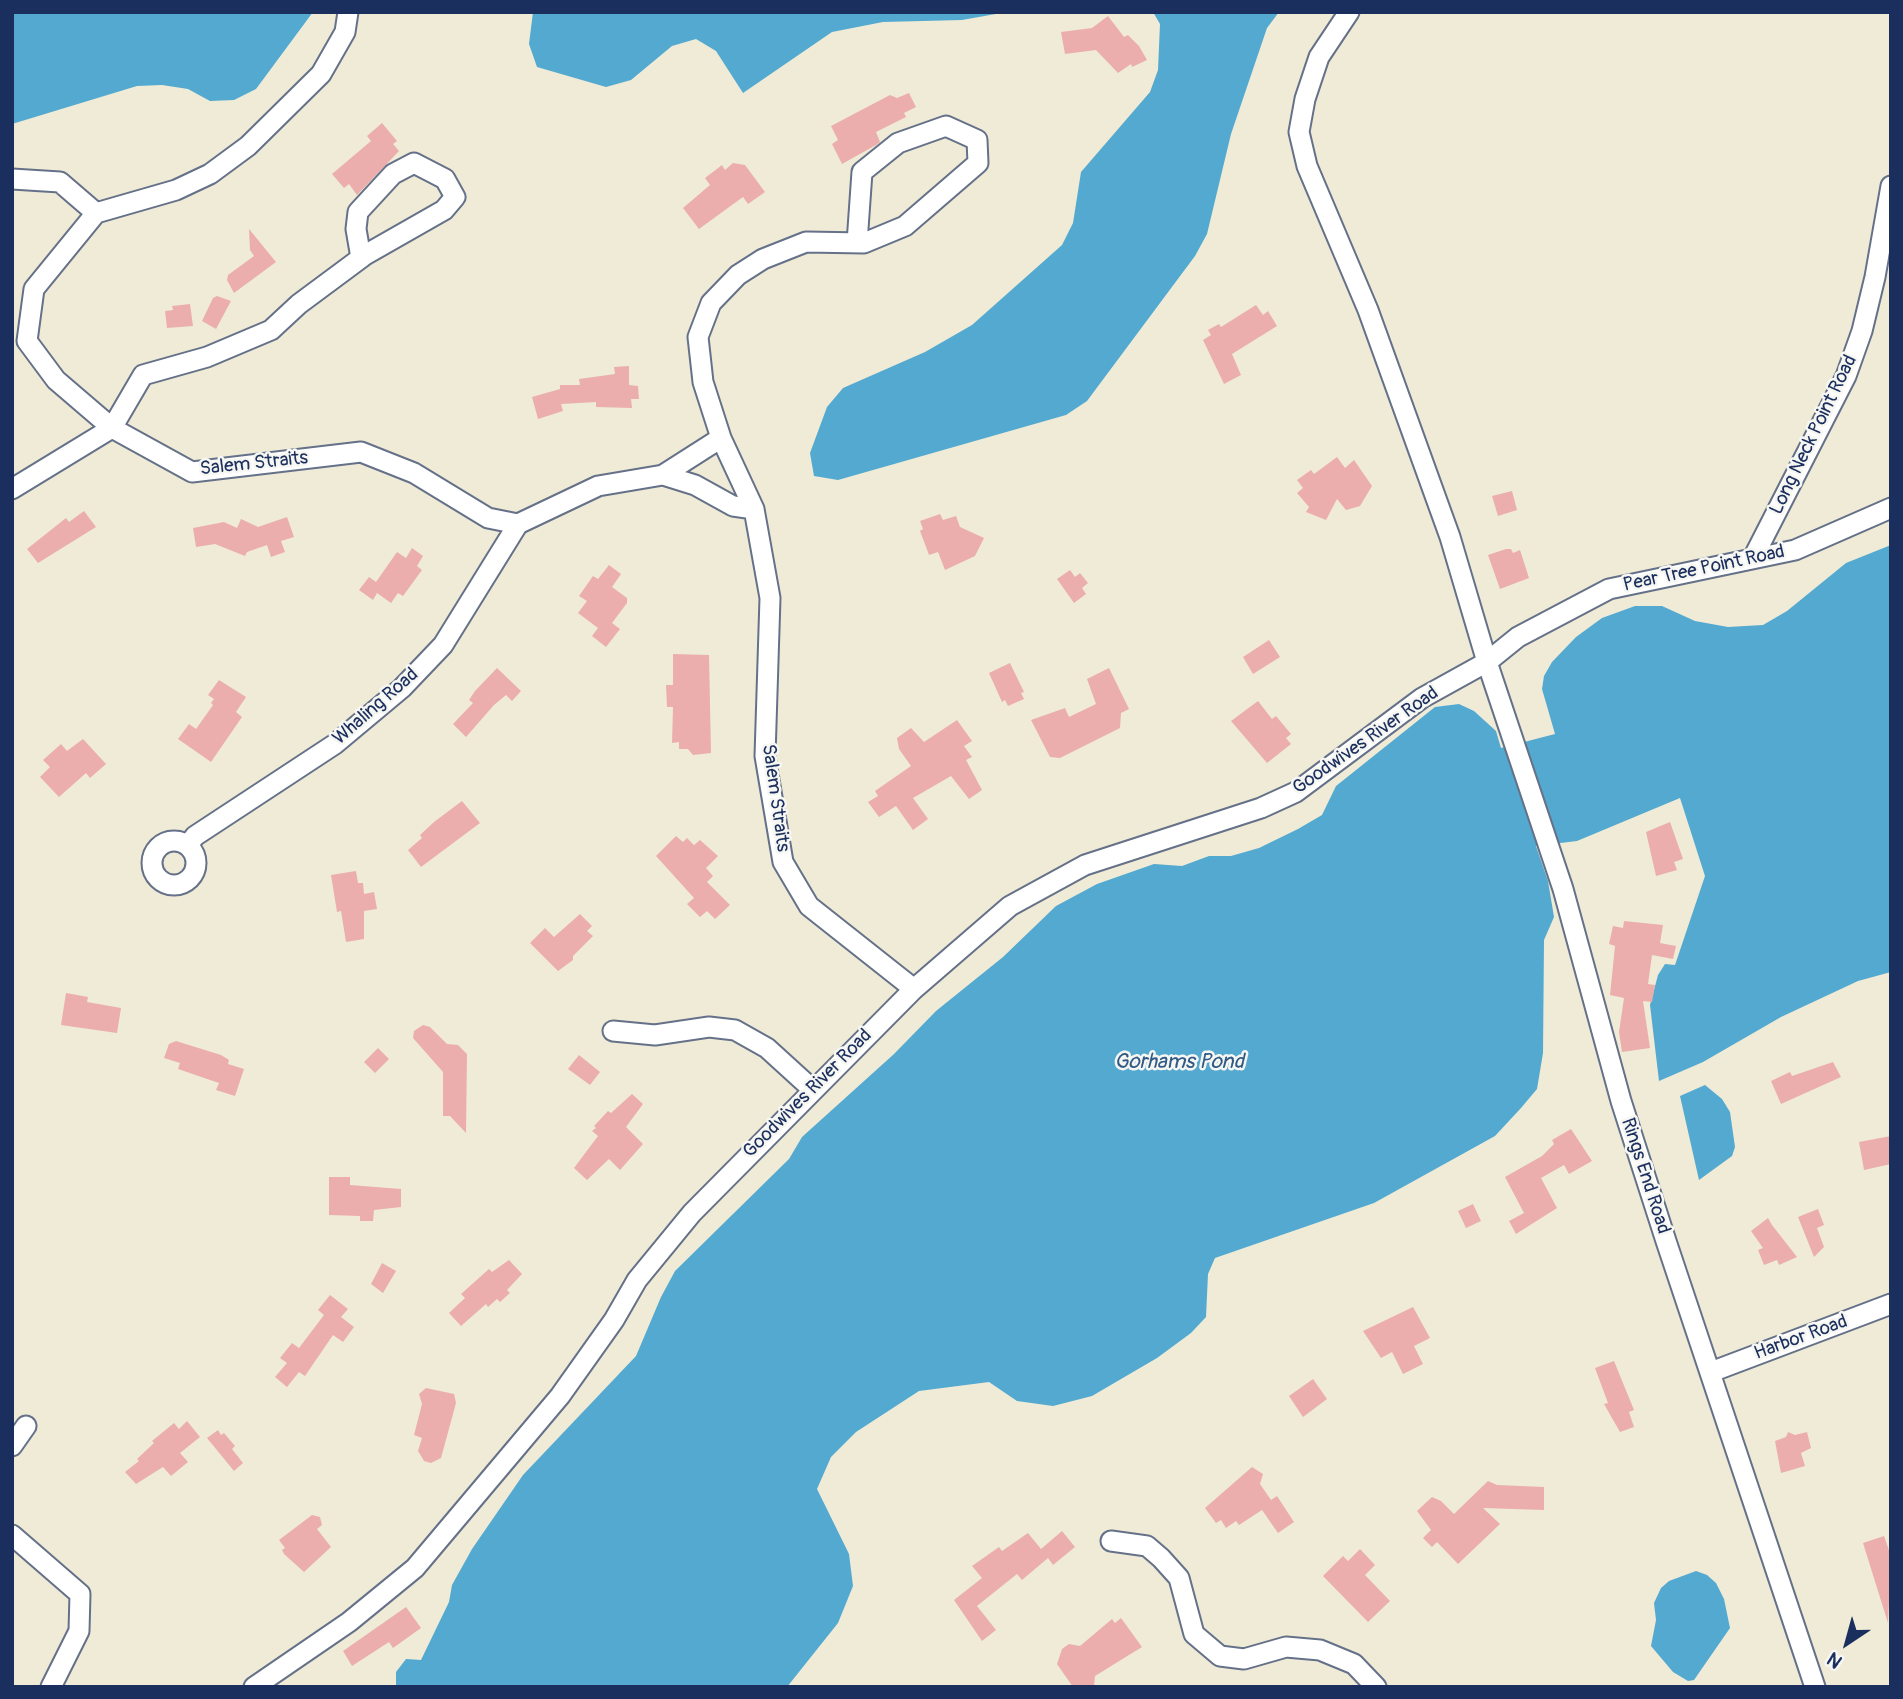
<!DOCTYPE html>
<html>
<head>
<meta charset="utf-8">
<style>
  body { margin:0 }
  #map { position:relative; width:1903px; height:1699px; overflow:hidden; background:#efebd7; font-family:Pangolin,sans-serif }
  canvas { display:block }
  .frame { position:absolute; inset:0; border:14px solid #1b2f5e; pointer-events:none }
  .north { position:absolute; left:1812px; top:1608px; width:70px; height:70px; -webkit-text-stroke:5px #f6f6f2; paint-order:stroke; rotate:216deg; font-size:19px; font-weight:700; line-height:28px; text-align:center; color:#1b2f5e }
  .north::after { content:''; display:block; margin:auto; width:24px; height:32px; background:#1b2f5e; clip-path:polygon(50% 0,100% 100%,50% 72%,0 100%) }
</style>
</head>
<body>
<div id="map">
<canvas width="1903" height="1699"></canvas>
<div class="frame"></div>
<div class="north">N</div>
</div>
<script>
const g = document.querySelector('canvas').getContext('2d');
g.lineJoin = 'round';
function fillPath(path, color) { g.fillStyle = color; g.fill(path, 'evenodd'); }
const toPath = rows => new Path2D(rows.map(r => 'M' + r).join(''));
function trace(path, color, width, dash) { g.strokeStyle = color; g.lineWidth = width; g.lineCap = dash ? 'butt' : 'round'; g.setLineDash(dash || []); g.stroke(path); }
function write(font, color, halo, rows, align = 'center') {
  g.font = font + ' Pangolin,sans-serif'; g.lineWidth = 5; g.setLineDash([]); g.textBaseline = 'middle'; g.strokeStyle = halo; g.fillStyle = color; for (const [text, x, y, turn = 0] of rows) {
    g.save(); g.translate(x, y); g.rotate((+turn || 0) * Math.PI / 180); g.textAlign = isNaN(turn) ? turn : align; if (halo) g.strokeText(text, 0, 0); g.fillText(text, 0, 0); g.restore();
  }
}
const water = toPath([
  [12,12,313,12,256,89,234,100,210,101,188,89,162,85,137,86,12,124],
  [533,12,1007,12,962,20,883,22,832,32,743,93,716,51,696,39,672,46,631,80,606,87,537,67,529,44],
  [1153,12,1279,12,1267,28,1231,134,1207,234,1195,256,1087,401,1066,415,838,480,814,476,810,453,827,407,843,388,925,352,972,325,1062,245,1073,223,1081,172,1150,92,1158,70,1160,24],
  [1891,545,1891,972,1858,981,1781,1017,1703,1062,1659,1081,1650,1005,1658,975,1665,964,1675,965,1705,876,1680,798,1577,841,1536,846,1548,881,1554,917,1544,940,1543,1053,1537,1089,1521,1108,1495,1136,1374,1203,1215,1258,1208,1274,1206,1317,1191,1333,1157,1358,1092,1396,1053,1406,1017,1401,989,1382,919,1391,856,1432,831,1457,817,1489,849,1554,853,1586,838,1623,787,1687,396,1687,396,1672,406,1659,421,1660,449,1602,452,1585,472,1549,523,1475,636,1356,661,1297,675,1271,789,1159,802,1137,894,1054,936,1011,1003,957,1056,906,1097,884,1154,864,1182,866,1209,856,1231,856,1259,848,1298,829,1322,815,1336,786,1435,707,1459,704,1474,711,1496,731,1501,748,1555,734,1542,689,1544,676,1552,662,1576,637,1602,618,1635,606,1662,606,1695,621,1728,627,1763,625,1787,611,1846,563],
  [1705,1085,1722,1099,1730,1112,1735,1147,1732,1156,1699,1180,1680,1096],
  [1696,1571,1707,1575,1716,1583,1724,1599,1730,1628,1694,1680,1688,1681,1673,1672,1651,1646,1656,1620,1654,1603,1661,1588,1669,1581]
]);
const building = toPath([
  [1108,16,1124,37,1128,35,1139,46,1147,60,1132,67,1131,64,1118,73,1096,50,1065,54,1061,32,1092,28],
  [909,93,916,107,904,113,906,117,876,132,880,142,876,145,842,164,832,144,838,140,831,126,890,95,897,98],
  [382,123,397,141,393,144,399,151,357,195,349,184,344,188,332,174,371,141,367,136],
  [733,163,745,165,765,192,748,204,743,197,699,229,683,208,710,185,705,178,722,165,725,170],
  [249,229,276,262,234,293,227,280,228,275,254,256,250,250],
  [217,296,231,301,216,329,202,321,213,298],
  [190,304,193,326,167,328,165,311,173,310,172,306],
  [1256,305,1263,315,1268,311,1277,326,1232,354,1241,375,1224,384,1203,340,1211,335,1208,330,1219,324,1221,327],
  [629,366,629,385,638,386,639,399,631,399,632,408,596,407,596,402,561,404,563,411,538,419,532,397,560,389,560,385,580,385,579,379,615,374,614,367],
  [1337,457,1345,468,1354,460,1372,486,1360,506,1346,510,1337,499,1326,520,1306,512,1309,507,1297,493,1303,488,1297,480,1311,470,1314,474],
  [1512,491,1517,510,1498,516,1492,496],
  [84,511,96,527,38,563,27,549,66,518,69,522],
  [940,514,943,520,956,516,960,527,984,538,975,556,945,570,938,552,929,555,920,531,923,529,920,521],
  [287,517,294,537,281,541,285,552,271,557,267,545,247,552,245,556,215,544,196,547,193,528,224,522,237,528,241,519,258,527],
  [412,548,423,556,417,566,422,570,403,596,398,593,391,603,377,593,373,600,359,590,369,577,376,582,397,552,406,558],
  [1506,549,1511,549,1513,553,1520,550,1529,578,1500,589,1488,555],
  [609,565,621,574,612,587,627,598,627,603,612,623,620,629,606,647,592,636,598,628,578,613,587,601,579,596,593,576,598,579],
  [1070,570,1075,577,1080,573,1088,583,1082,588,1086,594,1074,603,1057,579],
  [1269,640,1280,657,1253,674,1243,657],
  [673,654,709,655,711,753,693,755,688,749,679,749,679,742,672,743,673,707,667,707,666,685,673,685],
  [1010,663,1024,692,1021,693,1024,699,1008,706,1005,700,1002,702,989,673],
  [497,668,521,691,512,701,506,695,494,705,466,737,453,724,473,703,469,700,475,691],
  [1109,668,1129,709,1121,713,1120,728,1060,758,1050,757,1031,720,1065,708,1069,717,1096,704,1087,679],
  [219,680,246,697,236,712,242,717,211,762,178,739,189,724,196,729,213,705,211,703,214,699,208,695],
  [1258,701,1272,719,1276,716,1291,734,1286,738,1291,744,1267,763,1231,721],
  [957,720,972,741,964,746,972,757,966,760,982,790,969,799,951,776,913,798,928,819,913,830,896,806,879,817,868,802,878,796,875,791,911,766,899,749,897,738,911,728,924,742],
  [83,739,106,764,90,778,86,773,59,797,40,777,50,767,43,760,61,744,67,751],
  [462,801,480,823,421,867,408,850,422,838,420,835,434,822],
  [1670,822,1683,859,1674,862,1677,870,1656,876,1646,832],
  [676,836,683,842,687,838,694,845,700,840,718,856,706,868,713,876,707,882,730,905,715,919,707,911,700,917,687,904,694,898,656,856],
  [356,871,358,883,363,883,364,894,374,892,377,909,364,911,364,939,346,942,341,911,337,912,331,875],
  [580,914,592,926,587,931,593,936,573,956,573,960,558,971,530,943,545,928,554,937],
  [1624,921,1663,925,1660,943,1676,946,1673,959,1652,955,1648,984,1655,985,1652,1002,1643,1001,1650,1048,1622,1052,1619,1032,1624,998,1610,995,1615,946,1609,944,1613,926,1623,928],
  [66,993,88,997,87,1002,121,1008,117,1033,61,1025],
  [423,1025,430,1027,447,1044,458,1045,467,1054,466,1133,450,1116,443,1116,443,1072,413,1038,414,1031],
  [176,1041,221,1055,229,1060,228,1064,244,1069,235,1096,216,1090,219,1083,178,1069,180,1063,164,1058,169,1044],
  [378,1048,389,1059,375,1073,364,1062],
  [579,1055,600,1072,590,1085,568,1069],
  [1833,1062,1841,1077,1781,1104,1771,1081,1790,1072,1792,1076],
  [632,1094,643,1104,626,1127,643,1144,620,1170,609,1159,587,1180,574,1168,598,1136,592,1131,596,1128,594,1126,608,1111,611,1113],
  [1571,1129,1592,1161,1569,1174,1564,1165,1541,1178,1557,1208,1516,1234,1509,1221,1524,1213,1505,1177,1542,1156,1554,1144,1552,1140],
  [1891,1136,1891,1164,1864,1170,1859,1142],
  [329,1177,350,1177,350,1185,401,1189,401,1207,374,1210,373,1221,360,1221,360,1216,329,1215],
  [1473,1204,1481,1221,1466,1228,1458,1211],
  [1818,1209,1824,1225,1817,1228,1824,1247,1814,1257,1798,1217],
  [1768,1218,1772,1225,1797,1257,1779,1265,1777,1260,1764,1265,1758,1250,1763,1248,1751,1231],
  [509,1260,522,1274,507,1290,510,1293,500,1302,497,1299,488,1307,486,1304,461,1326,449,1313,465,1298,461,1294,489,1269,492,1272],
  [382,1263,396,1271,383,1293,371,1284],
  [330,1295,348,1309,341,1317,354,1327,343,1342,333,1335,305,1376,299,1372,287,1387,275,1377,287,1363,280,1358,292,1343,299,1348,324,1315,318,1310],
  [1413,1307,1430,1338,1414,1346,1423,1364,1403,1374,1392,1352,1381,1358,1363,1331],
  [1614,1361,1634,1410,1629,1412,1634,1427,1620,1432,1604,1404,1608,1403,1595,1368],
  [1313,1379,1327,1399,1303,1417,1289,1396],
  [426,1388,454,1394,456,1403,441,1458,431,1463,424,1461,418,1451,422,1438,414,1435,422,1404,419,1394],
  [187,1421,200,1437,180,1453,188,1462,171,1476,163,1467,136,1484,125,1472,139,1461,137,1459,154,1443,152,1441,174,1423,179,1429],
  [218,1430,221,1435,224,1433,235,1446,232,1449,243,1463,234,1471,207,1438],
  [1788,1432,1795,1435,1807,1432,1811,1448,1801,1453,1805,1466,1781,1473,1775,1441,1786,1437],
  [1252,1467,1263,1474,1260,1484,1271,1500,1277,1496,1294,1522,1278,1533,1262,1510,1239,1525,1236,1521,1226,1528,1221,1520,1216,1523,1205,1508],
  [1488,1481,1497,1485,1544,1487,1544,1510,1483,1508,1500,1524,1458,1564,1437,1542,1432,1547,1423,1538,1431,1530,1417,1511,1432,1497,1441,1501,1454,1514],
  [312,1515,320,1517,322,1525,317,1529,331,1547,304,1572,284,1554,282,1550,285,1548,279,1540],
  [1062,1531,1075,1547,1053,1565,1048,1558,1022,1580,1017,1574,977,1606,996,1630,982,1641,954,1600,982,1578,972,1566,999,1547,1002,1551,1028,1533,1041,1549],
  [1884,1536,1891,1556,1888,1623,1863,1543],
  [1360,1549,1375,1565,1365,1575,1390,1601,1368,1622,1323,1576,1343,1556,1348,1561],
  [406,1607,421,1628,393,1648,389,1642,352,1666,343,1651],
  [1121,1618,1142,1647,1095,1676,1094,1687,1073,1687,1057,1664,1062,1649,1069,1644,1080,1646,1112,1619,1115,1623]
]);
const minor = toPath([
  [1349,12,1319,57,1305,99,1299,132,1307,166,1368,310,1450,537,1487,662,1563,889,1621,1101,1666,1241,1815,1687],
  [12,179,60,182,96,213],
  [96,213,34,289,27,341,56,380,112,428,192,472,361,452,414,473,488,518,518,524,598,486,663,475,721,438],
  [96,213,176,190,210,174,248,146,321,74,345,32,348,12],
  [857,243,862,172,898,143,946,126,977,140,978,163,905,226,864,243,806,242,763,259,738,275,711,303,698,337,703,382,721,438,754,509,770,598,765,756,783,862,809,906,914,989],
  [663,475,695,485,733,506,754,509],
  [12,489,112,428,143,375,207,357,271,330,299,304,361,258,365,255,444,210,455,197,445,179,414,163,393,174,358,212,356,229,361,258],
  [1753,558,1846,376,1862,331,1875,277,1891,186],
  '152 863a22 22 0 1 1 44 0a22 22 0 1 1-44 0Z',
  [188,845,195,836,335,744,402,688,443,645,518,524],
  [613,1031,655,1035,709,1027,735,1030,767,1048,812,1089],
  [1711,1372,1891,1304],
  [12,1446,26,1426],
  [12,1535,80,1594,79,1631,51,1687],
  [1111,1541,1147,1546,1161,1558,1179,1578,1194,1634,1220,1656,1244,1659,1286,1647,1320,1650,1354,1664,1376,1687],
  [254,1687,349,1622,415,1568,560,1396,614,1320,637,1280,692,1213,914,989,1010,906,1085,865,1261,808,1296,792,1422,698,1487,662,1518,637,1609,589,1795,550,1891,508]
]);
const streetNames = [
  ["Long Neck Point Road",1814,435,-64],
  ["Salem Straits",254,464,-6],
  ["Pear Tree Point Road",1704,569,-12],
  ["Whaling Road",376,707,-41],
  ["Goodwives River Road",1366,741,-35],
  ["Salem Straits",775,798,82],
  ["Goodwives River Road",808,1094,-45],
  ["Rings End Road",1645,1176,72],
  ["Harbor Road",1801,1338,-20]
];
const waterNames = [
  ["Gorhams Pond",1179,1063]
];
fillPath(water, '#53a9d0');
fillPath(building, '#ebaeac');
trace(minor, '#657188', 23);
trace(minor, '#fff', 19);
write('19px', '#1b2f5e', '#f6f6f2', streetNames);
write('italic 21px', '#2f5a86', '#f6f6f2', waterNames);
</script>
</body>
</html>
